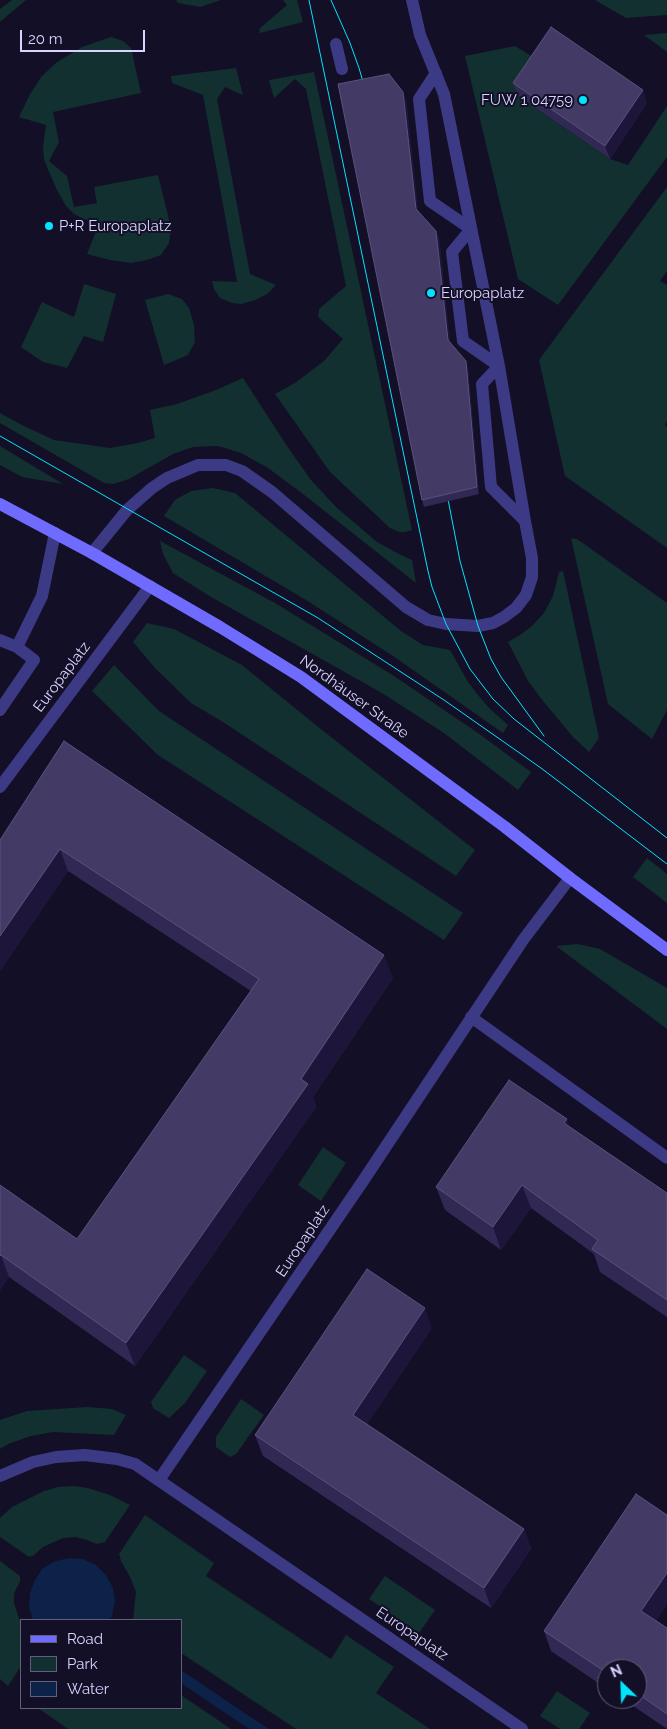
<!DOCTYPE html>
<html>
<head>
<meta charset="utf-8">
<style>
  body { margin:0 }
  #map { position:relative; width:667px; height:1729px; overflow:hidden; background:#130f26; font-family:Raleway,sans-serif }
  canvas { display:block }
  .legend { position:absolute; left:20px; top:1619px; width:162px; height:90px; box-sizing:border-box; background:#130f26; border:1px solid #625e7d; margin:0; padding:6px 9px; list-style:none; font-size:15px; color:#d9d4ff }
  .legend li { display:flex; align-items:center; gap:10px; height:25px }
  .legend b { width:25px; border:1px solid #625e7d }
  .north { position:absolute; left:597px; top:1659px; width:50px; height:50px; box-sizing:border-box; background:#130f26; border:1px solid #625e7d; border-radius:50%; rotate:336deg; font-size:14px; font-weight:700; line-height:20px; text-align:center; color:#d9d4ff }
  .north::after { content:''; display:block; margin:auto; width:18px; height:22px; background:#00e5ff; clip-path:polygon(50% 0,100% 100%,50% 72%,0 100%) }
  .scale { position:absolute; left:20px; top:30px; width:125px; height:22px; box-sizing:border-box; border:2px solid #d9d4ff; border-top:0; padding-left:6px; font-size:15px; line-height:18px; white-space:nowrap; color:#d9d4ff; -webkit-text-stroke:4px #130f26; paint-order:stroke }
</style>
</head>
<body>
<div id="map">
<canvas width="667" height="1729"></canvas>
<ul class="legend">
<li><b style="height:6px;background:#6f6bff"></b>Road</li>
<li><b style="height:14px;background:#12302f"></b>Park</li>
<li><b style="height:14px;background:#0c2248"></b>Water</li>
</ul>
<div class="north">N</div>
<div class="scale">20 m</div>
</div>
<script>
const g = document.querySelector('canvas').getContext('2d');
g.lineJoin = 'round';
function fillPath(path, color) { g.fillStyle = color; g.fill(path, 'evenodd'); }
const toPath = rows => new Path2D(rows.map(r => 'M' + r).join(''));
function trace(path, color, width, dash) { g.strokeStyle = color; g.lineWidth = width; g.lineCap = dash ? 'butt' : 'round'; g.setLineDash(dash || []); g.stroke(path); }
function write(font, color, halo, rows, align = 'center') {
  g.font = font + ' Raleway,sans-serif'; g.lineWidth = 4; g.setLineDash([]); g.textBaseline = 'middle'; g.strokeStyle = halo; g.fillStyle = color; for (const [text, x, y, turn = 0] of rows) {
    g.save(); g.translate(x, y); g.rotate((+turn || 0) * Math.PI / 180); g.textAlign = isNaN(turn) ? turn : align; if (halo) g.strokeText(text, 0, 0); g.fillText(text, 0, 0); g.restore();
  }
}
const green = toPath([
  [12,0,26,0,0,22,0,9],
  [176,0,221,0,200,7,178,3],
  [283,0,297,0,303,22,260,33,259,29,287,5],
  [595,0,667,0,667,15,626,18],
  [667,33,667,52,644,35],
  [111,37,123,41,131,48,141,93,53,112,59,142,49,161,67,176,74,207,97,203,94,187,158,175,171,228,169,243,161,255,147,260,131,263,110,260,87,254,99,224,84,219,74,214,66,206,57,190,44,160,43,147,46,125,19,117,30,94,42,76,57,62,82,47],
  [515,46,541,62,518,96,610,159,628,165,667,106,667,157,558,305,518,279,465,56],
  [236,68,243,95,225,87,217,99,250,274,276,285,267,294,255,300,242,304,232,303,220,298,214,289,212,281,237,282,203,95,172,83,171,76],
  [314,72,412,530,405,532,399,532,390,528,330,472,275,394,295,383,324,361,343,339,318,317,319,309,346,286,306,89,295,79,274,98,269,80],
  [667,187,667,271,660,281,667,285,667,421,665,425,667,427,667,548,565,476,539,360],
  [84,284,116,294,103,342,84,336,67,368,43,362,21,347,42,302,74,317],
  [168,294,182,299,189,308,194,325,195,342,188,355,164,365,145,300],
  [243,378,287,446,311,480,336,507,377,542,397,553,412,560,416,583,303,494,268,468,241,453,218,446,193,447,173,454,129,479,113,484,104,483,0,423,0,413,20,424,54,440,110,448,138,443,155,438,150,410,177,404,216,390],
  [0,446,63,484,22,477,0,465],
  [213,488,235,493,401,631,423,645,450,650,468,682,478,695,489,708,508,725,503,733,393,656,306,600,164,516,175,500,191,491],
  [571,538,577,539,667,603,667,710,652,739,608,704],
  [160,541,275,603,394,676,478,733,531,772,518,790,444,733,382,693,211,597,173,573,163,554],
  [563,571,599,738,589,752,573,737,543,701,528,681,508,642,520,635,532,626,544,613,553,596,559,572],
  [147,623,174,629,242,665,317,726,475,850,456,876,223,722,191,703,155,668,133,642],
  [114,665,159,711,463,913,444,940,158,755,92,691],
  [647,858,667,874,667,903,633,877],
  [578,944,600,949,667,988,667,1029,556,946],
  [323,1147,346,1163,321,1201,298,1185],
  [184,1355,207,1371,185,1403,169,1418,153,1408,151,1402],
  [241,1399,264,1415,236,1454,230,1457,216,1447,216,1437],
  [87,1407,112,1409,126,1415,114,1435,53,1432,31,1436,8,1444,0,1449,0,1420,27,1411],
  [74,1486,88,1488,110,1495,130,1505,105,1542,97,1544,87,1540,75,1537,63,1538,43,1547,34,1555,29,1557,0,1537,0,1518,12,1507,44,1491,58,1487],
  [145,1515,214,1563,206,1576,331,1659,346,1635,394,1667,376,1693,430,1729,296,1729,181,1653,181,1620,133,1620,136,1592,130,1577,121,1561,119,1554],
  [0,1561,20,1576,20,1581,14,1594,14,1603,21,1624,21,1666,8,1686,0,1679],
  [385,1576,435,1610,419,1633,369,1599],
  [557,1691,590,1713,579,1729,560,1729,540,1716],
  [181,1695,231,1729,68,1729,38,1708,181,1708]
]);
const water = toPath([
  [69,1558,83,1559,96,1565,106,1575,113,1588,115,1601,112,1616,109,1620,33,1620,29,1607,30,1593,35,1580,43,1568,56,1561],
  [181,1670,246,1714,269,1729,250,1729,240,1723,181,1683]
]);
const service = toPath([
  [436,73,419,99,430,201,471,229],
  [471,229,452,252,463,341,499,366],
  [499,366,482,384,491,487,525,521],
  [92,553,127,510,152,488,167,478,198,465,226,465,242,471,272,492,406,607,428,620,446,624,478,626,493,623,504,617,516,608,526,595,532,577,532,558,525,521,499,366,444,94,420,35,412,0],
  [0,640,17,647,34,660,0,710],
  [17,647,42,596,55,533]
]);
const pedestrian = toPath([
  [336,44,342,69]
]);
const minor = toPath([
  [0,787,150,586],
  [471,1017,667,1158],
  [0,1476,33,1462,56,1457,85,1455,117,1459,135,1464,522,1729],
  [159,1480,363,1181,523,940,570,878]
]);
const secondary = toPath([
  [0,504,92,553,220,627,301,677,505,827,570,878,667,950]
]);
const tram = toPath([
  [309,0,428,571,432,587,446,624,470,669,493,699,514,719,667,838],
  [331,0,350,43,359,68,366,92],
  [0,436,318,618,444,700,541,768,667,864],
  [446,489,460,561,478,626,491,659,501,677,544,736]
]);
const wall = toPath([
  [513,83,647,103,610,159,518,96],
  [406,99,418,211,439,238,450,343,468,368,479,494,424,507,422,500],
  [64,741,393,978,313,1097,316,1107,135,1366,9,1277,0,1290,0,1185,77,1239,251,991,68,871,0,971,0,840],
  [570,1127,667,1193,667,1317,600,1272,594,1254,531,1208,501,1250,445,1210,436,1187],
  [432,1328,367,1424,524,1529,531,1549,491,1608,263,1456,255,1435],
  [667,1515,667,1604,656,1620,667,1628,667,1729,623,1699,637,1699,637,1669,607,1669,607,1689,551,1651,544,1631]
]);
const shadedWall = toPath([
  [643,90,647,103,610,159,605,146],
  [403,92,406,99,419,216,416,209],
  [436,231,439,238,451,347,448,340],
  [466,361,468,368,479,494,477,487],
  [60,849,68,871,0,971,0,936],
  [384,955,393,978,313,1097,316,1107,135,1366,126,1343],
  [567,1119,575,1141,564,1123],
  [522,1185,531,1208,501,1250,493,1227],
  [1,1255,9,1277,0,1290,0,1256],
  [425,1308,432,1328,360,1435,353,1415],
  [524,1529,531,1549,491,1608,484,1588],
  [667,1573,667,1604,649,1631,641,1611]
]);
const building = toPath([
  [551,27,643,90,605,146,513,83,551,27],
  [389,74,403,92,416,209,436,231,448,340,466,361,477,487,422,500,338,84,389,74],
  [64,741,384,955,301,1079,308,1084,126,1343,1,1255,0,1256,0,1185,77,1239,259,979,60,849,0,936,0,840,64,741],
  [509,1080,567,1119,564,1123,667,1193,667,1300,592,1249,598,1240,522,1185,493,1227,436,1187,509,1080],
  [367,1269,425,1308,353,1415,524,1529,484,1588,255,1435,367,1269],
  [636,1494,667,1515,667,1573,641,1611,667,1628,667,1714,637,1693,637,1669,607,1669,607,1673,544,1631,636,1494]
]);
const markers = [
  [583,100,5,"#00e5ff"],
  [49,226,5,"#00e5ff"],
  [431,293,5,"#00e5ff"]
];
const poiNames = [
  ["FUW 1 04759",573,100,"right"],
  ["P+R Europaplatz",59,226],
  ["Europaplatz",441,293]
];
const streetNames = [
  ["Europaplatz",62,677,-53],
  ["Nordhäuser Straße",354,697,36],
  ["Europaplatz",303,1241,-56],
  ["Europaplatz",412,1634,34]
];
fillPath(green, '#12302f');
fillPath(water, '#0c2248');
trace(service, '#3d3a85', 12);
trace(pedestrian, '#3d3a85', 12);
trace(minor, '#3d3a85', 12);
trace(secondary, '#6f6bff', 12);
trace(tram, '#00e5ff', 1);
fillPath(wall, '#312854');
fillPath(shadedWall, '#1d163a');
fillPath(building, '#433a66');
trace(building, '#5a527e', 1);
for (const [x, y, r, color] of markers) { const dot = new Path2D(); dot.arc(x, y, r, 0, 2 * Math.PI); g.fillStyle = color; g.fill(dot); trace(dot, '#130f26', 2); }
write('15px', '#d9d4ff', '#130f26', poiNames, 'left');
write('15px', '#d9d4ff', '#130f26', streetNames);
</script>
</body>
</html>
